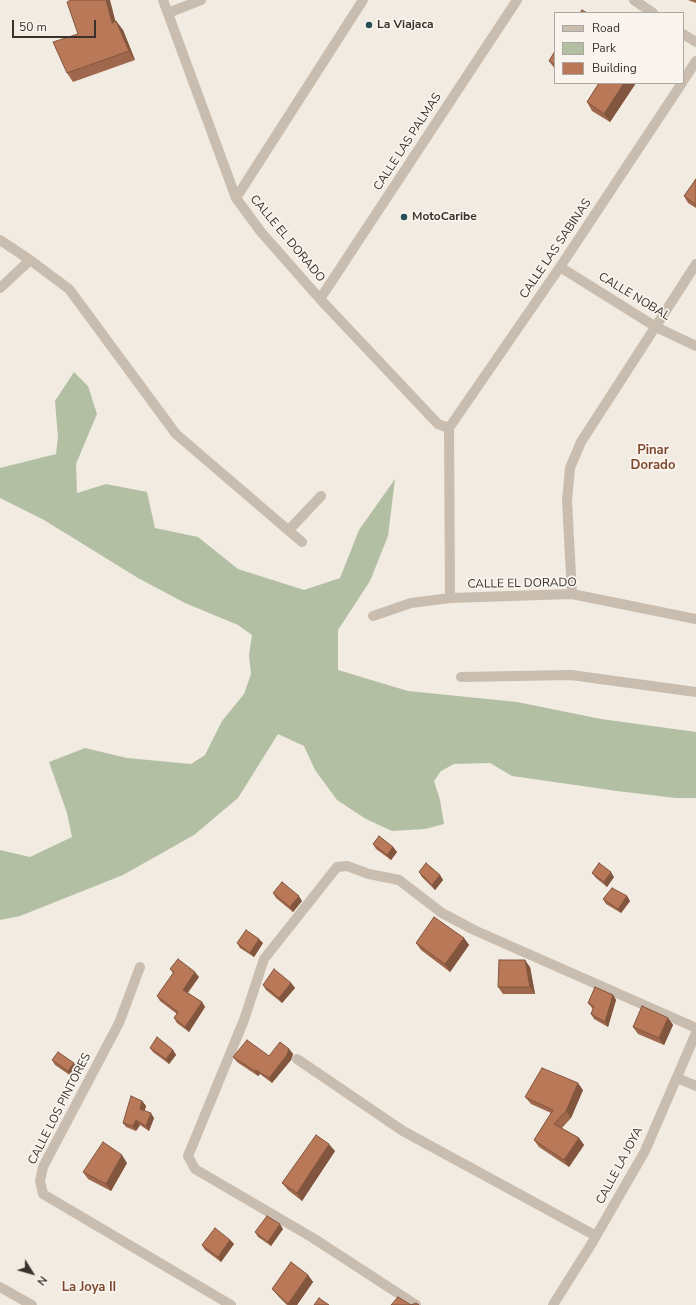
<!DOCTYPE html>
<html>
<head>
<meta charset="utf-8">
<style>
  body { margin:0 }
  #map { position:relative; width:696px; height:1305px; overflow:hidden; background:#f1ebe2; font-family:"Nunito Sans",sans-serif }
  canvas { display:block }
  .legend { position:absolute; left:554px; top:12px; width:130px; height:72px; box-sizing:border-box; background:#f9f5ee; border:1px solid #aca7a0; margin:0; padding:5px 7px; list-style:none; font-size:12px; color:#38312c }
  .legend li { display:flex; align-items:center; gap:8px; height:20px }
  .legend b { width:20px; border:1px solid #aca7a0 }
  .north { position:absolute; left:12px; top:1253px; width:40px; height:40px; -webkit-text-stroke:3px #f9f5ee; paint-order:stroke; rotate:127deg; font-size:11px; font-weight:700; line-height:16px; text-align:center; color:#38312c }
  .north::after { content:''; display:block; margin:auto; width:14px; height:18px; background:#38312c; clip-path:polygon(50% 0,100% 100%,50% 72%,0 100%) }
  .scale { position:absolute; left:12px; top:20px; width:84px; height:18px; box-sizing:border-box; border:2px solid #38312c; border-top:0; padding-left:5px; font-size:12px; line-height:14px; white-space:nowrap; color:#38312c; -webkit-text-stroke:3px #f9f5ee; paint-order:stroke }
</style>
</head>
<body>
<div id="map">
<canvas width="696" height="1305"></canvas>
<ul class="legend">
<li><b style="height:5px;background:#c8bdaf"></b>Road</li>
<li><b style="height:11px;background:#b3bfa3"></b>Park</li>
<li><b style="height:11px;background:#b97958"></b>Building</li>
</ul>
<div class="north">N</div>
<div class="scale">50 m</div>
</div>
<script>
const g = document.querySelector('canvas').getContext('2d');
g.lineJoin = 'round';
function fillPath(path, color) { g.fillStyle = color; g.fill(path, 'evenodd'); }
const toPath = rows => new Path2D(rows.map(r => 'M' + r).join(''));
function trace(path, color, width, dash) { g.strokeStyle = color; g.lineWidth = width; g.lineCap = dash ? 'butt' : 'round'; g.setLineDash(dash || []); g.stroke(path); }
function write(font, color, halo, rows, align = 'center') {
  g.font = font + ' "Nunito Sans",sans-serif'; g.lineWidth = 3.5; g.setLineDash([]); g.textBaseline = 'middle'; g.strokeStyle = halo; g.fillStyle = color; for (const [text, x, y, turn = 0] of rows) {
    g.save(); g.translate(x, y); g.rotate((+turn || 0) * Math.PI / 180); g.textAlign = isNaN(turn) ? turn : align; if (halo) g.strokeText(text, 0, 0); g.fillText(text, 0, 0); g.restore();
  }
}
const green = toPath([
  [74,372,88,386,97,414,76,464,77,493,106,484,147,492,155,528,198,537,238,569,304,590,340,578,359,530,395,479,388,536,370,581,338,630,338,670,408,691,517,702,601,719,696,732,696,798,676,798,617,791,512,776,490,763,454,764,441,771,434,781,440,800,444,824,425,829,392,831,366,819,337,800,315,770,304,746,278,734,238,798,194,835,123,875,20,916,0,920,0,850,30,857,72,837,67,813,49,762,85,748,127,758,191,764,205,755,222,721,244,694,251,674,249,655,252,635,238,625,185,603,138,578,44,520,0,498,0,468,56,454,58,437,55,401]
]);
const street = toPath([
  [163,0,236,198,261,232,320,299,438,424,449,428],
  [634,0,653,13],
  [168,13,201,0],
  [683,34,696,42],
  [683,81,696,61],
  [236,198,363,0],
  [0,240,30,260,69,289,176,434,302,542],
  [560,267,656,327,696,346],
  [0,288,30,260],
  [320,299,517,0],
  [449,428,560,267,682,83],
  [449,428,450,598],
  [289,530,321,496],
  [572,594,567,501,570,468,581,442,696,264],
  [373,616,411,603,450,598,572,594,696,619],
  [461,677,571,675,696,692],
  [140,967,119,1023,43,1167,40,1181,43,1194,231,1305],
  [297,1059,403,1131,596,1236],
  [677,1078,696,1086],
  [0,1287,32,1305],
  [416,1305,313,1238,195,1169,188,1156,244,1020,264,959,337,867,347,866,369,874,399,880,442,913,474,930,696,1028],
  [553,1305,592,1243,645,1151,696,1033]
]);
const wall = toPath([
  [688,0,696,0,696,3],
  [116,21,123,30,135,60,73,82,67,73],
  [555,51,555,69,549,61],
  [599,83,636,83,610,122,592,111,587,102],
  [696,179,696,208,688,203,684,196],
  [373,844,393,847,397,852,391,860,376,849],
  [419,872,440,875,443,880,435,890,422,877],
  [592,873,614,877,607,887,596,878],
  [273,893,302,901,293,912,276,898],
  [627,896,630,901,621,913,606,904,603,899],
  [464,938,469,945,450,972,421,950,416,943],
  [237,943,263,943,254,957,240,948],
  [530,967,535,994,503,994,498,987],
  [170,969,199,977,188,993,202,1002,205,1007,189,1032,177,1023,174,1018,177,1014,160,1001,157,996,173,973],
  [291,983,295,988,282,1003,266,990,263,985],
  [613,995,616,1000,608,1027,594,1019,591,1014,593,1009,592,1008,588,1003],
  [668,1018,673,1025,664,1045,638,1034,633,1027],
  [150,1048,173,1050,176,1055,169,1064,153,1052],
  [289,1049,293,1054,291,1060,272,1083,260,1074,258,1076,237,1062,233,1057,269,1056],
  [52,1060,77,1067,71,1076,55,1065],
  [583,1090,571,1118,562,1128,579,1138,584,1145,569,1167,539,1147,534,1140,551,1113,531,1104,525,1097],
  [142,1101,146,1106,144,1111,154,1118,149,1131,140,1125,136,1131,126,1127,123,1123],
  [335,1151,302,1201,288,1190,282,1183],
  [127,1163,111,1191,88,1179,83,1172],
  [283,1229,271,1246,258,1237,255,1232],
  [230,1240,234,1244,221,1262,205,1250,202,1245],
  [308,1275,313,1282,297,1305,287,1305,278,1296,272,1289]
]);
const shadedWall = toPath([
  [106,0,110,0,118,31,112,23],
  [116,21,123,30,135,60,129,51],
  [624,83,636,83,610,122,604,114],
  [393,847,397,852,391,860,387,855],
  [611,872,614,877,607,887,604,882],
  [440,875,443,880,435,890,432,885],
  [299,896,302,901,293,912,290,907],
  [627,896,630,901,621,913,618,909],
  [464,938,469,945,450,972,445,964],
  [259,939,263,943,254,957,250,953],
  [525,960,530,967,535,994,530,987],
  [195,972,199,977,186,994,183,990],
  [291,983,295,988,282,1003,279,998],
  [613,995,616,1000,608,1027,605,1022],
  [202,1002,205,1007,189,1032,185,1027],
  [668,1018,673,1025,664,1045,659,1038],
  [289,1049,293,1054,291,1060,272,1083,269,1078],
  [173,1050,176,1055,169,1064,166,1059],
  [74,1063,77,1067,71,1076,68,1071],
  [256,1070,260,1074,258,1076,255,1071],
  [578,1083,583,1090,571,1118,566,1111],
  [142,1101,146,1106,144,1114,140,1109],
  [151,1113,154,1118,149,1131,146,1126],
  [136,1120,140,1125,136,1131,133,1126],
  [579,1138,584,1145,569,1167,564,1160],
  [329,1144,335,1151,302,1201,297,1193],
  [122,1155,127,1163,111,1191,106,1184],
  [280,1224,283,1229,271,1246,268,1242],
  [230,1240,234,1244,221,1262,218,1257],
  [308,1275,313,1282,297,1305,289,1305,288,1304]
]);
const building = toPath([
  [71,0,106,0,112,23,116,21,129,51,67,73,53,42,78,34,67,2,71,0],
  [582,10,587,13,580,13,582,10],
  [555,51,555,65,549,61,555,51],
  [599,83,624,83,604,114,587,102,599,83],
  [696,179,696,205,684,196,696,179],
  [379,836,393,847,387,855,373,844,379,836],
  [426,863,440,875,432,885,419,872,426,863],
  [599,863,611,872,604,882,592,873,599,863],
  [282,882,299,896,290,907,273,893,282,882],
  [612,888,627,896,618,909,603,899,612,888],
  [434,917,464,938,445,964,416,943,434,917],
  [246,930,259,939,250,953,237,943,246,930],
  [178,959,195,972,183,990,202,1002,185,1027,174,1018,178,1012,157,996,174,972,170,969,178,959],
  [499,960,525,960,530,987,498,987,499,960],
  [274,969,291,983,279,998,263,985,274,969],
  [595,987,613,995,605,1022,591,1014,594,1006,588,1003,595,987],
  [642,1006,668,1018,659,1038,633,1027,642,1006],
  [157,1037,173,1050,166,1059,150,1048,157,1037],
  [247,1040,269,1056,280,1042,289,1049,287,1055,269,1078,256,1070,255,1071,233,1057,247,1040],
  [58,1052,74,1063,68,1071,52,1060,58,1052],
  [542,1068,578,1083,566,1111,554,1124,579,1138,564,1160,534,1140,553,1110,525,1097,542,1068],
  [131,1096,142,1101,140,1109,151,1113,146,1126,136,1120,133,1126,123,1123,131,1096],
  [316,1135,329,1144,297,1193,282,1183,316,1135],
  [103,1142,122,1155,106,1184,83,1172,103,1142],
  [267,1216,280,1224,268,1242,255,1232,267,1216],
  [215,1228,230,1240,218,1257,202,1245,215,1228],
  [291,1262,308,1275,288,1304,272,1289,291,1262],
  [398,1297,411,1305,416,1303,419,1305,391,1305,398,1297],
  [319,1298,329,1305,314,1305,319,1298]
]);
const markers = [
  [369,25,4,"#264e55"],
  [404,217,4,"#264e55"]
];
const poiNames = [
  ["La Viajaca",377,25],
  ["MotoCaribe",412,217]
];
const streetNames = [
  ["CALLE LAS PALMAS",408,142,-57],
  ["CALLE EL DORADO",287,239,50],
  ["CALLE LAS SABINAS",556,249,-56],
  ["CALLE NOBAL",634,297,31],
  ["CALLE EL DORADO",522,584,-1],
  ["CALLE LOS PINTORES",60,1109,-63],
  ["CALLE LA JOYA",620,1166,-62]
];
const neighbourhoodNames = [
  ["Pinar",653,451],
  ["Dorado",653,466],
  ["La Joya II",89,1288]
];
fillPath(green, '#b3bfa3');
trace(street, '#c8bdaf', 10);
fillPath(wall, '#9f684c');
fillPath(shadedWall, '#82553e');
fillPath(building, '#b97958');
trace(building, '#82553e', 1);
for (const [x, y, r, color] of markers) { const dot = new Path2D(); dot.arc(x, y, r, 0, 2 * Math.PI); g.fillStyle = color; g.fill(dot); trace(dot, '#f9f5ee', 1.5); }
write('bold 12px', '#38312c', '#f9f5ee', poiNames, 'left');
write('12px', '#38312c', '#f9f5ee', streetNames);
write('bold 13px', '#7e492e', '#f9f5ee', neighbourhoodNames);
</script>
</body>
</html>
